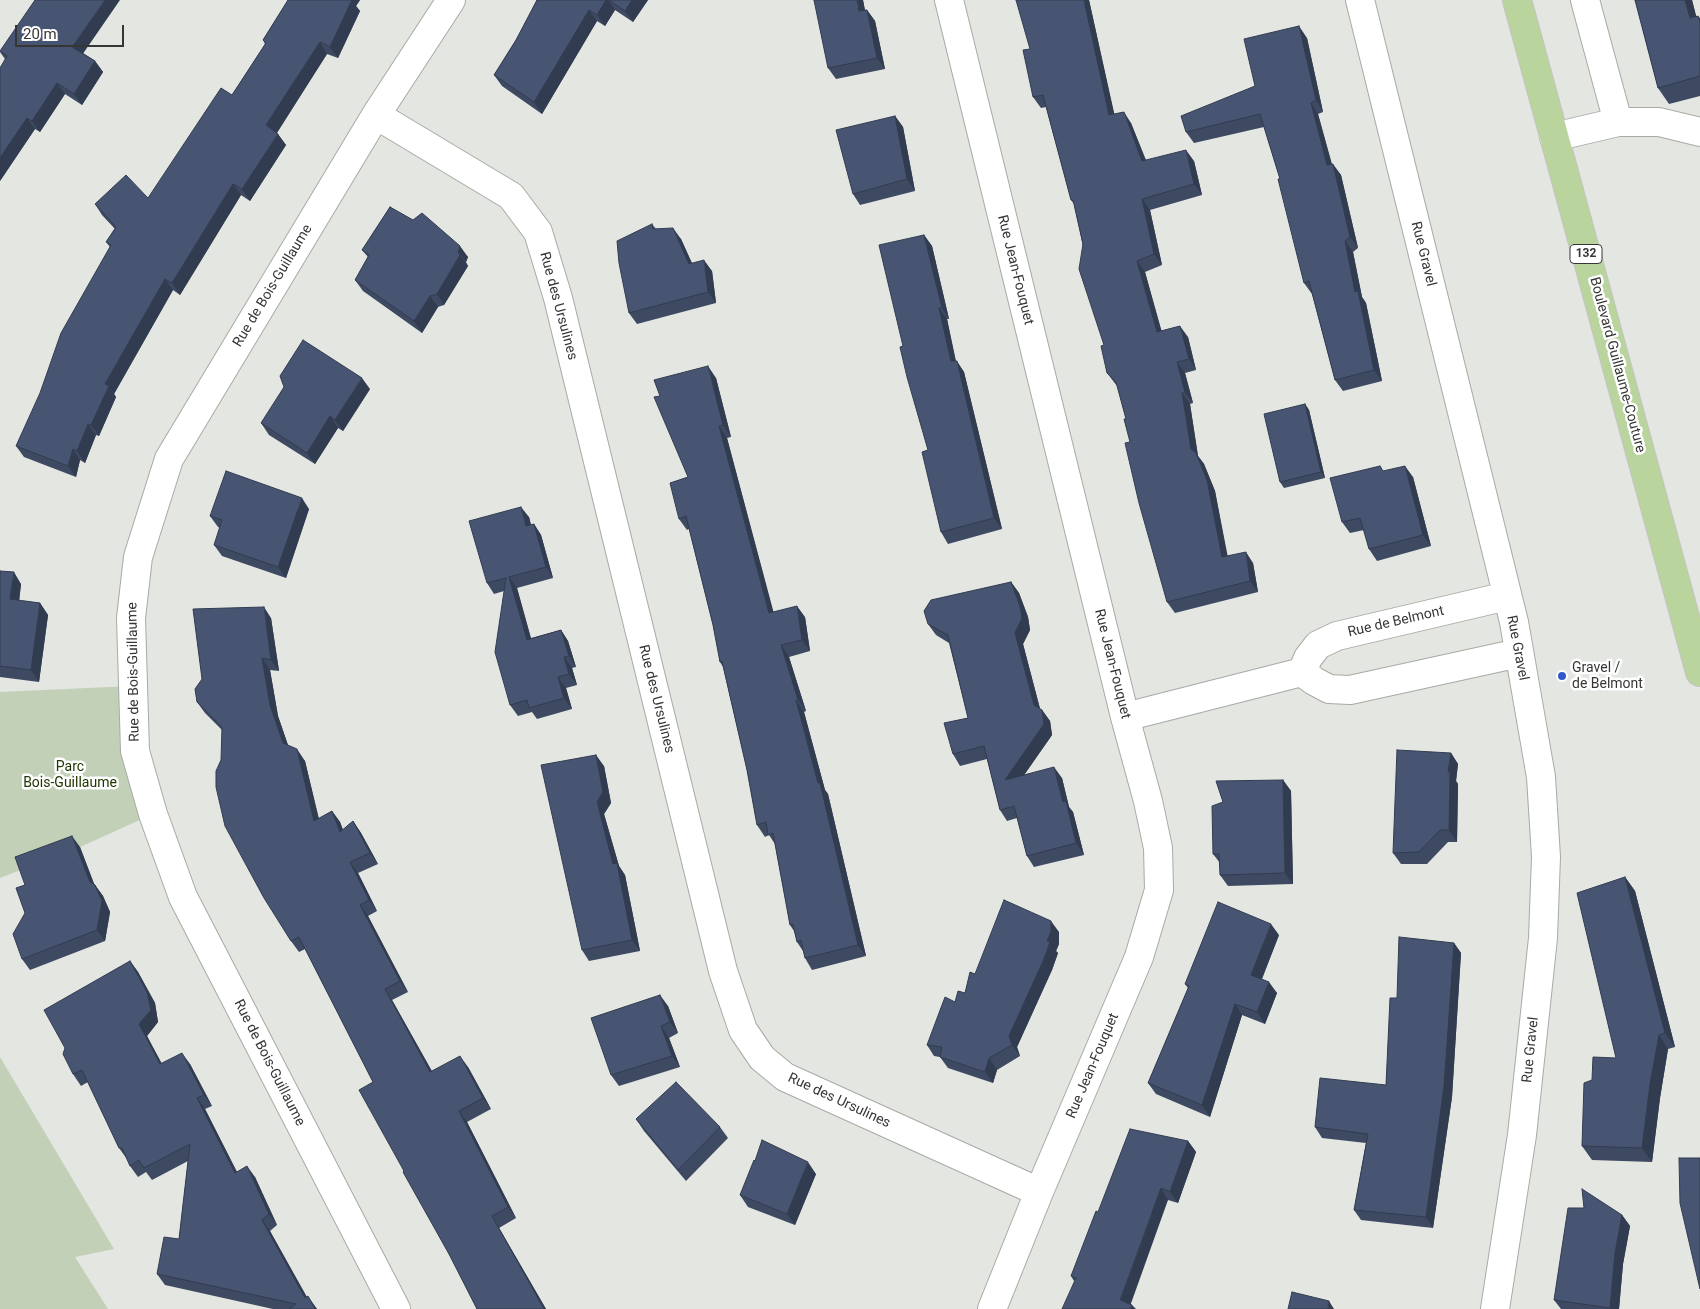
<!DOCTYPE html>
<html>
<head>
<meta charset="utf-8">
<style>
  body { margin:0 }
  #map { position:relative; width:1700px; height:1309px; overflow:hidden; background:#e3e6e1; font-family:Roboto,sans-serif }
  canvas { display:block }
  .scale { position:absolute; left:15px; top:25px; width:109px; height:22px; box-sizing:border-box; border:2px solid #363735; border-top:0; padding-left:6px; font-size:15px; line-height:18px; white-space:nowrap; color:#363735; -webkit-text-stroke:4px #fff; paint-order:stroke }
</style>
</head>
<body>
<div id="map">
<canvas width="1700" height="1309"></canvas>
<div class="scale">20 m</div>
</div>
<script>
const g = document.querySelector('canvas').getContext('2d');
g.lineJoin = 'round';
function fillPath(path, color) { g.fillStyle = color; g.fill(path, 'evenodd'); }
const toPath = rows => new Path2D(rows.map(r => 'M' + r).join(''));
function trace(path, color, width, dash) { g.strokeStyle = color; g.lineWidth = width; g.lineCap = dash ? 'butt' : 'round'; g.setLineDash(dash || []); g.stroke(path); }
function write(font, color, halo, rows, align = 'center') {
  g.font = font + ' Roboto,sans-serif'; g.lineWidth = 5; g.setLineDash([]); g.textBaseline = 'middle'; g.strokeStyle = halo; g.fillStyle = color; for (const [text, x, y, turn = 0] of rows) {
    g.save(); g.translate(x, y); g.rotate((+turn || 0) * Math.PI / 180); g.textAlign = isNaN(turn) ? turn : align; if (halo) g.strokeText(text, 0, 0); g.fillText(text, 0, 0); g.restore();
  }
}
const green = toPath([
  [132,686,153,814,80,847,0,878,0,692],
  [0,1057,114,1249,75,1257,108,1309,0,1309]
]);
const minor = toPath([
  [949,0,1125,717,1148,801,1158,848,1159,890,1139,957,1039,1192,992,1309],
  [1360,0,1514,622,1541,777,1546,857,1543,938,1522,1135,1495,1309],
  [1585,0,1618,122],
  [376,115,511,196,538,232,558,298,723,971,743,1030,762,1058,785,1077,1039,1192],
  [1554,137,1618,122,1659,122,1700,132],
  [1302,672,1308,658,1318,645,1337,636,1507,596],
  [1302,672,1314,681,1329,689,1350,690,1519,653],
  [1125,717,1302,672],
  [396,1309,183,897,153,814,135,751,131,618,138,557,169,459,376,115,451,0]
]);
const major = toPath([
  [1517,0,1700,672]
]);
const wall = toPath([
  [288,0,360,0,356,6,360,11,338,58,327,54,277,133,286,145,250,201,241,195,180,295,173,290,114,394,116,397,99,436,96,435,85,463,80,460,76,477,24,457,16,446,110,247,106,242,115,229,102,215,95,204,148,198,232,95,265,44,263,40],
  [537,0,648,0,633,22,615,10,605,26,597,21,542,114,502,86,494,75,516,40],
  [863,0,865,10,867,10,875,21,885,69,836,79,828,68],
  [1089,0,1114,114,1131,123,1146,160,1194,161,1202,195,1150,210,1162,265,1145,272,1161,331,1188,337,1196,370,1185,373,1193,403,1190,404,1198,456,1204,464,1215,491,1227,556,1253,563,1258,592,1175,613,1167,602,1130,442,1126,419,1117,386,1107,373,1104,345,1074,204,1071,200,1046,107,1041,108,1033,97,1030,49],
  [1635,0,1692,0,1696,16,1698,16,1700,18,1700,96,1669,104,1658,88],
  [1307,38,1323,112,1318,114,1332,164,1341,175,1358,248,1353,252,1362,297,1366,303,1382,381,1343,391,1335,380,1312,294,1304,283,1280,179,1264,127,1194,143,1186,132,1255,86],
  [0,52,83,53,95,61,103,72,82,105,65,94,40,132,35,129,0,181,5,59],
  [895,116,903,127,915,191,860,205,853,194],
  [390,207,468,257,466,262,468,266,444,305,438,307,422,333,363,291,355,280,368,257,362,250],
  [652,224,656,229,681,239,692,263,712,271,716,303,637,324,629,313],
  [924,235,932,246,949,319,947,319,956,361,964,372,1002,529,948,544,941,532,928,450,903,346],
  [716,378,731,437,727,438,773,612,805,617,810,651,789,657,806,711,804,712,825,790,828,794,866,956,812,970,805,958,803,951,797,942,794,931,790,925,775,844,769,835,765,837,757,825,747,770,723,667,720,662,713,625,689,529,687,530,679,519],
  [370,389,343,431,338,428,315,464,269,435,261,423],
  [1305,404,1309,410,1325,478,1284,488,1280,482],
  [1384,471,1413,477,1431,546,1377,561,1369,549,1364,530,1350,533,1342,522],
  [309,509,286,578,222,556,214,545,220,528,218,527,210,516],
  [529,517,531,525,534,524,541,535,553,578,517,588,531,638,561,630,568,641,576,667,572,668,577,685,566,688,572,709,537,719,532,712,518,716,510,705,504,591,494,594,487,583],
  [0,571,21,584,19,601,40,603,48,615,39,682,0,677],
  [1011,582,1019,593,1028,617,1030,630,1023,644,1040,709,1042,710,1050,721,1052,735,1024,775,1062,778,1069,807,1073,812,1084,855,1034,867,1027,856,1017,818,1007,821,1000,810,987,759,960,766,953,754,968,718,949,643,936,635,928,624],
  [271,618,279,671,270,670,278,716,288,745,305,761,319,819,332,811,340,822,343,830,353,821,361,833,378,864,358,873,377,911,368,916,408,992,392,1000,432,1071,468,1067,491,1109,467,1122,516,1218,499,1228,546,1309,477,1309,449,1254,404,1171,373,1082,305,949,299,952,291,941,222,730,205,713,197,702],
  [1451,753,1458,764,1456,781,1458,784,1457,842,1448,842,1427,864,1401,864,1393,853],
  [604,766,611,803,604,814,619,866,625,875,640,951,589,961,582,950],
  [1283,780,1291,791,1293,884,1228,886,1220,875,1220,863,1213,854,1223,802],
  [80,847,94,884,95,885,103,896,110,912,105,941,30,970,22,959,25,913,25,885],
  [1625,877,1635,891,1675,1047,1668,1049,1660,1098,1652,1162,1592,1160,1582,1146,1592,1080,1616,1058],
  [1059,932,1059,944,1056,951,1058,953,1052,970,1017,1047,1020,1056,997,1070,993,1083,948,1068,940,1057,934,1056,927,1045,955,1002,965,993,975,974],
  [1279,935,1262,979,1277,993,1265,1024,1242,1015,1210,1117,1156,1094,1148,1083,1188,988,1185,984],
  [1454,943,1461,953,1452,1097,1433,1228,1361,1220,1354,1210,1366,1143,1322,1138,1315,1127,1386,1085,1397,998],
  [130,961,138,972,155,1003,158,1022,147,1036,161,1063,190,1064,212,1106,205,1109,237,1172,255,1177,277,1225,270,1231,307,1297,317,1309,273,1309,165,1285,157,1274,179,1239,188,1161,152,1180,146,1172,138,1177,130,1166,127,1159,119,1148,88,1082,81,1086,73,1074],
  [668,1006,678,1033,669,1038,680,1067,619,1086,611,1075],
  [636,1119,720,1127,728,1138,686,1181,644,1131],
  [1188,1141,1196,1152,1178,1203,1168,1200,1074,1281,1071,1276],
  [755,1161,816,1174,795,1225,748,1207,740,1195],
  [1622,1215,1630,1226,1623,1264,1619,1309,1561,1309,1554,1300]
]);
const shadedWall = toPath([
  [105,0,120,0,80,58,72,47],
  [349,0,360,0,356,6,360,11,338,58,330,47],
  [606,0,608,0,615,10,605,26,597,15],
  [632,0,648,0,633,22,625,11],
  [857,0,863,0,867,22,859,11],
  [1084,0,1089,0,1117,126,1109,115],
  [1685,0,1692,0,1700,31,1690,18],
  [589,10,597,21,542,114,534,102],
  [867,10,875,21,885,69,877,58],
  [1299,26,1307,38,1323,112,1316,100],
  [320,42,327,54,274,137,266,125],
  [95,61,103,72,82,105,74,94],
  [57,83,65,94,40,132,32,121],
  [1311,103,1318,114,1335,177,1327,165],
  [1124,112,1131,123,1150,172,1142,161],
  [895,116,903,127,915,191,907,179],
  [27,118,35,129,0,181,0,158],
  [278,134,286,145,250,201,242,189],
  [1186,150,1194,161,1202,195,1194,184],
  [1333,164,1341,175,1358,248,1350,237],
  [233,184,241,195,180,295,172,283],
  [1142,199,1150,210,1162,265,1154,254],
  [673,228,681,239,697,275,689,264],
  [924,235,932,246,949,319,942,308],
  [1345,241,1353,252,1362,297,1366,303,1382,381,1374,370,1355,292],
  [460,246,468,257,466,262,458,251],
  [460,255,468,266,444,305,437,294],
  [704,260,712,271,716,303,708,292],
  [1137,261,1145,272,1165,343,1157,332],
  [165,279,173,290,114,394,116,397,99,436,91,425,105,384],
  [430,296,438,307,422,333,414,321],
  [939,308,947,319,958,373,951,361],
  [1180,326,1188,337,1196,370,1189,359],
  [957,361,964,372,1002,529,994,518],
  [1177,362,1185,373,1193,403,1185,392],
  [708,366,716,378,731,437,723,425],
  [362,378,370,389,343,431,335,420],
  [1182,393,1190,404,1198,456,1204,464,1215,491,1230,568,1222,557,1191,449],
  [1305,404,1309,410,1325,478,1321,472],
  [330,416,338,428,315,464,307,453],
  [88,424,96,435,85,463,77,451],
  [719,426,727,438,777,625,769,613],
  [73,449,80,460,76,477,68,466],
  [1405,466,1413,477,1431,546,1423,535],
  [302,498,309,509,286,578,278,567],
  [521,507,529,517,534,537,526,526],
  [534,524,541,535,553,578,546,567],
  [1246,552,1253,563,1258,592,1250,581],
  [14,572,21,584,18,611,10,599],
  [509,577,517,588,534,650,527,640],
  [1011,582,1019,593,1028,617,1030,630,1023,644,1042,716,1034,705,1015,633],
  [40,603,48,615,39,682,31,670],
  [797,606,805,617,810,651,802,640],
  [264,607,271,618,279,671,271,660],
  [561,630,568,641,576,667,569,656],
  [781,645,789,657,806,711,798,700],
  [564,657,572,668,577,685,569,674],
  [262,658,270,670,278,716,291,754,283,743,270,705],
  [558,677,566,688,572,709,564,698],
  [796,700,804,712,825,790,828,794,866,956,858,945,818,783],
  [1042,710,1050,721,1052,735,1013,791,1005,780],
  [297,749,305,761,322,833,314,821],
  [1451,753,1458,764,1456,781,1458,784,1457,842,1449,830,1448,772],
  [596,755,604,766,611,803,604,814,619,866,625,875,640,951,632,940,613,864,597,802],
  [1054,767,1062,778,1069,807,1073,812,1084,855,1076,843,1063,802],
  [1283,780,1291,791,1293,884,1285,873],
  [332,811,340,822,348,843,340,832],
  [353,821,361,833,378,864,370,853],
  [72,836,80,847,98,894,90,882],
  [350,862,358,873,377,911,369,900],
  [1625,877,1635,891,1675,1047,1665,1033],
  [95,885,103,896,110,912,105,941,97,930],
  [360,905,368,916,408,992,400,981],
  [1051,921,1059,932,1059,944,1056,951,1058,953,1052,970,1017,1047,1020,1056,1012,1045,1009,1036],
  [1271,924,1279,935,1259,986,1251,975],
  [1454,943,1461,953,1452,1097,1433,1228,1426,1217],
  [130,961,138,972,155,1003,158,1022,147,1036,168,1075,160,1064,139,1024],
  [1269,982,1277,993,1265,1024,1257,1012],
  [385,989,392,1000,438,1083,430,1072],
  [660,995,668,1006,678,1033,670,1022],
  [1235,1004,1242,1015,1210,1117,1202,1105],
  [661,1026,669,1038,680,1067,672,1056],
  [1659,1035,1668,1049,1660,1098,1652,1162,1642,1148,1650,1084],
  [182,1053,190,1064,212,1106,204,1095],
  [460,1056,468,1067,491,1109,483,1098],
  [989,1058,997,1070,993,1083,985,1072],
  [197,1098,205,1109,243,1184,235,1173],
  [459,1111,467,1122,516,1218,508,1207],
  [1188,1141,1196,1152,1178,1203,1170,1192],
  [808,1162,816,1174,795,1225,787,1214],
  [247,1166,255,1177,277,1225,269,1214],
  [1161,1188,1168,1200,1129,1309,1120,1300],
  [1622,1215,1630,1226,1623,1264,1619,1309,1611,1309,1610,1308,1615,1253],
  [492,1216,499,1228,546,1309,544,1309],
  [262,1220,270,1231,313,1309,305,1298],
  [308,1296,317,1309,315,1309],
  [1329,1301,1334,1309,1328,1309],
  [1132,1305,1136,1309,1130,1309]
]);
const building = toPath([
  [35,0,105,0,72,47,95,61,74,94,57,83,32,121,27,118,0,158,0,68,7,56,0,51,35,0],
  [288,0,352,0,330,47,320,42,266,125,278,134,242,189,233,184,172,283,165,279,105,384,109,386,91,425,88,424,77,451,73,449,68,466,16,446,40,393,61,333,111,245,106,242,116,227,95,204,126,175,148,198,221,88,232,95,266,43,263,40,288,0],
  [537,0,606,0,597,15,589,10,534,102,494,75,516,40,537,0],
  [609,0,632,0,625,11,609,0],
  [814,0,857,0,859,11,867,10,877,58,828,68,814,0],
  [1016,0,1084,0,1109,115,1124,112,1142,161,1186,150,1194,184,1142,199,1154,254,1137,261,1157,332,1180,326,1189,359,1177,362,1185,392,1182,393,1191,449,1196,453,1207,480,1222,557,1246,552,1250,581,1167,602,1139,503,1125,443,1130,442,1124,419,1126,419,1116,382,1107,373,1101,346,1104,345,1079,269,1083,244,1073,200,1071,200,1043,95,1033,97,1023,50,1030,49,1016,0],
  [1635,0,1685,0,1690,18,1698,16,1700,22,1700,76,1658,88,1635,0],
  [1299,26,1316,100,1311,103,1327,165,1333,164,1350,237,1345,241,1355,292,1358,291,1374,370,1335,380,1309,281,1304,283,1278,179,1280,179,1260,114,1186,132,1181,116,1255,86,1244,39,1299,26],
  [895,116,907,179,853,194,836,130,895,116],
  [390,207,413,220,422,213,460,246,458,251,460,255,437,294,430,296,414,321,355,280,369,255,362,250,390,207],
  [652,224,653,229,673,228,689,264,704,260,708,292,629,313,619,263,617,241,652,224],
  [924,235,942,308,939,308,951,361,957,361,994,518,941,532,922,452,928,450,907,377,900,347,903,346,879,245,924,235],
  [303,340,362,378,335,420,330,416,307,453,261,423,284,387,280,376,303,340],
  [708,366,723,425,719,426,769,613,797,606,802,640,781,645,798,700,796,700,818,783,820,783,858,945,805,958,801,940,797,942,793,924,790,925,773,833,768,835,766,822,757,825,747,770,722,661,720,662,713,625,686,516,679,519,670,483,688,477,654,397,660,396,654,380,708,366],
  [1305,404,1321,472,1280,482,1264,414,1305,404],
  [1380,466,1383,471,1405,466,1423,535,1369,549,1360,518,1342,522,1330,478,1380,466],
  [226,471,302,498,278,567,214,545,222,520,210,516,226,471],
  [521,507,526,526,534,524,546,567,509,577,527,640,561,630,569,656,564,657,569,674,558,677,564,698,529,708,527,700,510,705,495,652,506,578,487,583,469,521,521,507],
  [0,571,14,572,10,599,40,603,31,670,0,666,0,571],
  [1011,582,1020,606,1022,618,1015,633,1034,705,1042,710,1044,724,1005,780,1054,767,1063,802,1066,801,1076,843,1027,856,1014,806,1000,810,984,746,953,754,944,723,968,718,948,635,928,624,924,611,931,600,1011,582],
  [264,607,271,660,262,658,270,705,283,743,297,749,314,821,332,811,340,832,353,821,370,853,350,862,369,900,360,905,400,981,385,989,430,1072,460,1056,483,1098,459,1111,508,1207,492,1216,544,1309,477,1309,449,1254,403,1172,404,1171,359,1090,373,1082,299,937,291,941,264,898,225,826,216,787,216,771,221,760,222,727,197,702,195,689,202,679,193,609,264,607],
  [1397,750,1451,753,1448,772,1450,772,1449,830,1440,830,1419,852,1393,853,1397,750],
  [596,755,603,792,597,802,613,864,617,863,632,940,582,950,541,765,596,755],
  [1283,780,1285,873,1220,875,1219,854,1213,854,1212,806,1223,802,1216,781,1283,780],
  [72,836,90,882,95,885,102,901,97,930,22,959,13,934,25,913,16,888,25,885,15,857,72,836],
  [1625,877,1665,1033,1659,1035,1650,1084,1642,1148,1582,1146,1584,1083,1592,1080,1593,1057,1616,1058,1577,893,1625,877],
  [1004,900,1051,921,1051,932,1047,941,1050,942,1044,959,1009,1036,1012,1045,989,1058,985,1072,940,1057,942,1047,927,1045,945,997,955,1002,958,991,965,993,970,972,975,974,1004,900],
  [1218,902,1271,924,1251,975,1269,982,1257,1012,1235,1004,1202,1105,1148,1083,1189,986,1185,984,1218,902],
  [1399,937,1454,943,1444,1087,1426,1217,1354,1210,1368,1134,1315,1127,1320,1078,1386,1085,1390,998,1397,998,1399,937],
  [130,961,147,992,151,1010,139,1024,160,1064,182,1053,204,1095,197,1098,235,1173,247,1166,269,1214,262,1220,305,1298,308,1296,315,1309,289,1309,296,1304,157,1274,164,1237,179,1239,190,1144,144,1168,139,1160,130,1166,122,1148,119,1148,82,1070,73,1074,63,1054,65,1048,44,1010,130,961],
  [660,995,670,1022,661,1026,672,1056,611,1075,591,1018,660,995],
  [676,1082,720,1127,678,1170,636,1119,676,1082],
  [1130,1129,1188,1141,1170,1192,1161,1188,1120,1300,1132,1305,1130,1309,1062,1309,1076,1278,1071,1276,1096,1211,1098,1212,1130,1129],
  [762,1140,808,1162,787,1214,740,1195,754,1160,755,1161,762,1140],
  [1679,1158,1700,1158,1700,1289,1680,1203,1679,1158],
  [1582,1189,1622,1215,1615,1253,1610,1308,1554,1300,1568,1208,1584,1208,1582,1189],
  [1292,1292,1329,1301,1328,1309,1288,1309,1292,1292]
]);
const markers = [
  [1562,676,5,"#3259c9"]
];
const shields = [
  [1586,254,32]
];
const shieldNames = [
  ["132",1586,254]
];
const streetNames = [
  ["Rue Gravel",1423,254,76],
  ["Rue Jean-Fouquet",1015,270,76],
  ["Rue de Bois-Guillaume",273,286,-59],
  ["Rue des Ursulines",558,306,75],
  ["Boulevard Guillaume-Couture",1617,365,75],
  ["Rue de Belmont",1396,622,-13],
  ["Rue Gravel",1517,648,79],
  ["Rue Jean-Fouquet",1112,664,76],
  ["Rue de Bois-Guillaume",134,672,-91],
  ["Rue des Ursulines",656,699,76],
  ["Rue Gravel",1531,1050,-84],
  ["Rue de Bois-Guillaume",269,1063,63],
  ["Rue Jean-Fouquet",1093,1066,-67],
  ["Rue des Ursulines",839,1101,25]
];
const poiNames = [
  ["Gravel /",1572,668],
  ["de Belmont",1572,684]
];
const parkNames = [
  ["Parc",70,767],
  ["Bois-Guillaume",70,783]
];
fillPath(green, '#c2d0b7');
trace(minor, '#a7aaa5', 30);
trace(major, '#c3c3c2', 30);
trace(minor, '#fff', 28);
trace(major, '#bad49d', 28);
fillPath(wall, '#3e4962');
fillPath(shadedWall, '#323c50');
fillPath(building, '#485572');
trace(building, '#323c50', 1);
for (const [x, y, r, color] of markers) { const dot = new Path2D(); dot.arc(x, y, r, 0, 2 * Math.PI); g.fillStyle = color; g.fill(dot); trace(dot, '#fff', 2); }
for (const [x, y, w] of shields) { const box = new Path2D(); box.roundRect(x - w / 2, y - 9.5, w, 19, 4); g.fillStyle = '#fff'; g.fill(box); trace(box, '#363735', 1); }
write('bold 12px', '#363735', null, shieldNames);
write('14px', '#363735', '#fff', streetNames);
write('14px', '#363735', '#fff', poiNames, 'left');
write('14px', '#213702', '#fff', parkNames);
</script>
</body>
</html>
